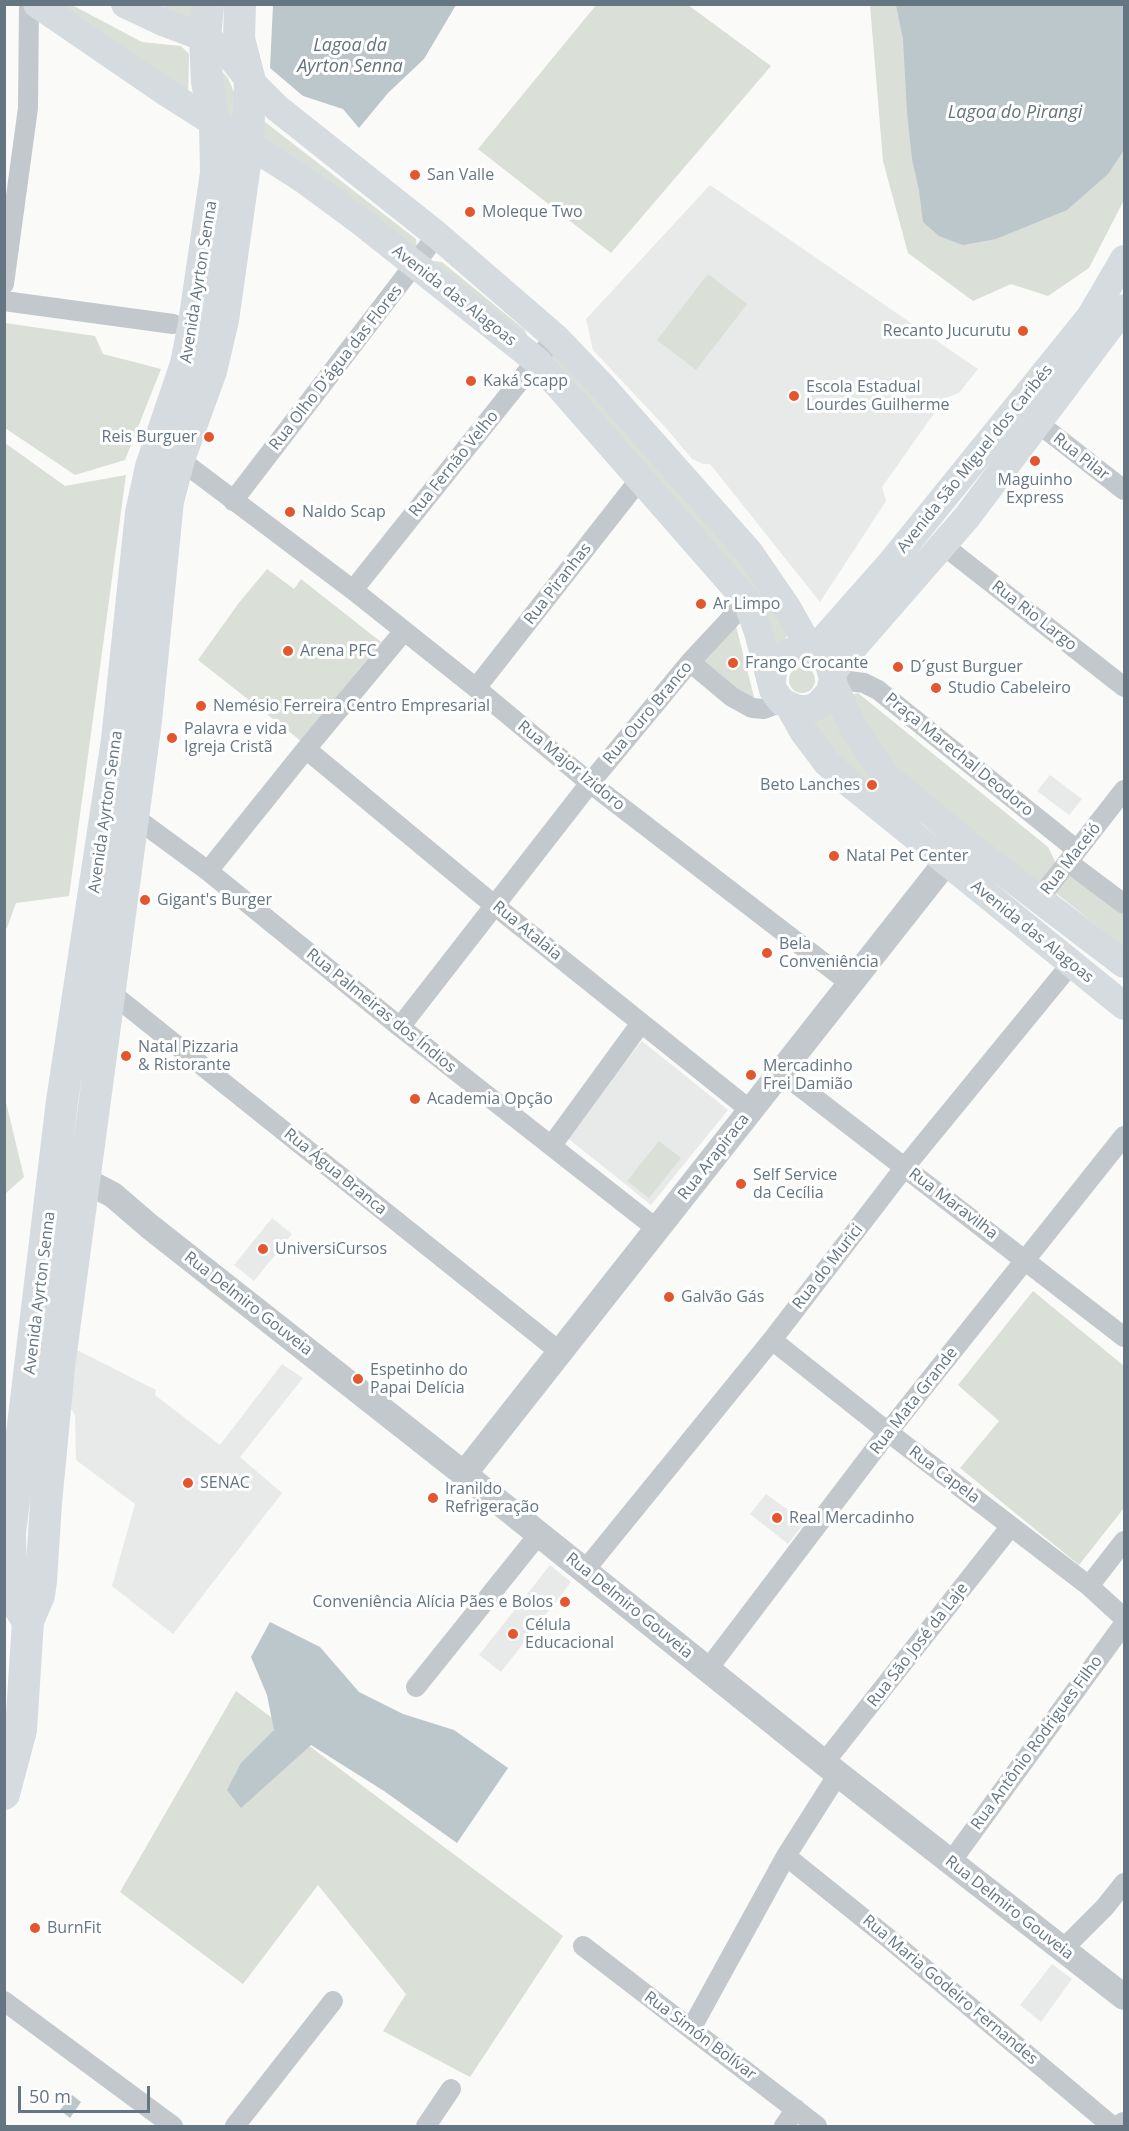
<!DOCTYPE html>
<html>
<head>
<meta charset="utf-8">
<style>
  body { margin:0 }
  #map { position:relative; width:1129px; height:2131px; overflow:hidden; background:#fafaf8; font-family:"Open Sans",sans-serif }
  canvas { display:block }
  .frame { position:absolute; inset:0; border:6px solid #657683; pointer-events:none }
  .scale { position:absolute; left:18px; top:2086px; width:132px; height:27px; box-sizing:border-box; border:3px solid #657683; border-top:0; padding-left:8px; font-size:18px; line-height:21px; white-space:nowrap; color:#657683; -webkit-text-stroke:4px #fff; paint-order:stroke }
</style>
</head>
<body>
<div id="map">
<canvas width="1129" height="2131"></canvas>
<div class="frame"></div>
<div class="scale">50 m</div>
</div>
<script>
const g = document.querySelector('canvas').getContext('2d');
g.lineJoin = 'round';
function fillPath(path, color) { g.fillStyle = color; g.fill(path, 'evenodd'); }
const toPath = rows => new Path2D(rows.map(r => 'M' + r).join(''));
function trace(path, color, width, dash) { g.strokeStyle = color; g.lineWidth = width; g.lineCap = dash ? 'butt' : 'round'; g.setLineDash(dash || []); g.stroke(path); }
function write(font, color, halo, rows, align = 'center') {
  g.font = font + ' "Open Sans",sans-serif'; g.lineWidth = 6; g.setLineDash([]); g.textBaseline = 'middle'; g.strokeStyle = halo; g.fillStyle = color; for (const [text, x, y, turn = 0] of rows) {
    g.save(); g.translate(x, y); g.rotate((+turn || 0) * Math.PI / 180); g.textAlign = isNaN(turn) ? turn : align; if (halo) g.strokeText(text, 0, 0); g.fillText(text, 0, 0); g.restore();
  }
}
const built = toPath([
  [710,185,978,369,959,393,945,398,882,487,886,501,820,602,710,464,703,464,692,459,666,428,593,350,586,319],
  [1050,775,1082,799,1069,815,1037,791],
  [642,1041,728,1110,651,1205,565,1136],
  [272,1218,292,1234,254,1281,234,1265],
  [77,1350,156,1390,155,1395,220,1445,282,1364,303,1378,240,1457,282,1493,173,1634,112,1586,135,1504,76,1460,75,1415,69,1406],
  [766,1494,805,1522,788,1544,750,1514],
  [550,1565,571,1582,501,1672,479,1655],
  [1052,1964,1072,1979,1041,2022,1020,2005]
]);
const green = toPath([
  [597,4,688,5,771,66,611,253,478,149],
  [50,5,72,5,142,42,181,46,189,54,188,105],
  [164,5,195,5,192,23,165,19],
  [870,5,1124,5,1124,200,1089,268,1048,296,1011,284,973,301,908,253,883,161],
  [208,56,228,78,236,97,240,130,220,117],
  [256,115,416,239,417,250,259,148],
  [433,261,442,262,525,330,528,338],
  [708,274,747,304,696,370,657,340],
  [5,323,95,336,103,354,161,369,125,460,75,475,5,428],
  [551,355,560,358,796,625,772,655,545,358],
  [5,443,65,486,126,475,69,896,16,903,7,928,4,928],
  [267,569,294,589,301,579,381,642,301,741,198,660,238,604],
  [735,622,754,697,749,702,702,662],
  '789 680a13 13 0 1 1 26 0a13 13 0 1 1-26 0Z',
  [858,693,1048,847,1055,861,1053,871,1036,886,879,755,852,695],
  [828,705,939,846,855,778,801,719],
  [1072,873,1124,915,1124,948,1056,893],
  [4,1094,24,1177,5,1194,4,1194],
  [659,1141,681,1158,649,1198,627,1181],
  [1033,1291,1124,1366,1124,1508,1079,1565,960,1468,999,1421,958,1385],
  [236,1691,563,1936,470,2077,383,2031,406,1994,318,1885,243,1984,120,1892]
]);
const water = toPath([
  [273,5,273,4,456,5,424,59,388,93,359,128,343,109,303,96,270,68],
  [896,5,1124,5,1124,150,1108,174,1067,210,996,239,963,245,939,236,923,222,919,190,912,159,907,112,903,39],
  [270,1622,320,1647,359,1692,403,1714,454,1730,508,1768,457,1843,384,1791,311,1745,241,1808,227,1790,241,1763,274,1730,267,1695,251,1657],
  [72,2095,81,2102,70,2118,60,2110]
]);
const minor = toPath([
  [4,284,28,108,29,4],
  [4,301,173,324],
  [1038,423,1124,490],
  [179,459,353,590,476,688,590,783,850,983],
  [233,501,437,235],
  [943,545,1124,687],
  [353,590,555,337],
  [690,662,732,697,752,708,764,709,782,702],
  [833,679,864,683,878,690,1077,850],
  [476,688,640,479],
  [306,749,494,905,750,1110],
  [133,816,208,871,400,1027,657,1229],
  [1068,862,1124,904],
  [208,871,306,749,404,631],
  [1039,899,1124,790],
  [110,992,560,1352],
  [400,1027,590,783,690,662,747,601],
  [781,1072,1124,1337],
  [552,1145,641,1023],
  [772,1340,888,1432,1089,1586,1124,1618],
  [585,1570,772,1340,904,1168,1071,964],
  [1089,1586,1124,1541],
  [708,1669,888,1432,1124,1136],
  [416,1687,539,1534],
  [824,1763,1011,1526],
  [786,1856,888,1938,1112,2126],
  [950,1863,1124,1624],
  [583,1946,817,2126],
  [1062,1950,1105,1907,1124,1883],
  [4,2001,173,2126],
  [691,2029,786,1856,838,1774],
  [235,2126,333,2001],
  [426,2126,451,2089],
  [784,2126,796,2109]
]);
const tertiary = toPath([
  [65,1179,94,1185,113,1195,149,1226,464,1474,838,1774,1124,1997],
  [464,1474,958,847],
  [1123,2126,1124,2125]
]);
const secondary = toPath([
  [37,4,167,93,303,179,360,221,537,361,747,601,758,632,773,690,782,702,798,709,808,709,817,706,830,692,833,679,829,665,825,659,813,651,801,649,789,652,779,659,773,670,772,682],
  [125,4,165,23,205,38,228,53,250,81,277,108,437,235,555,337,603,387,749,552,788,609,811,650],
  [813,651,890,564,1090,317,1124,259],
  [832,672,967,517,1124,308],
  [833,683,853,727,884,774,985,858,1124,964],
  [789,706,803,731,827,763,849,783,1124,1006]
]);
const primary = toPath([
  [28,1621,19,1607,11,1579,10,1533,62,1101,117,740,141,513,151,467,186,364,194,323,216,173,215,124,207,82,205,38,208,4],
  [4,1794,21,1730,28,1621,39,1595,41,1581,46,1503,59,1367,146,721,168,501,179,459,211,371,223,320,248,143,250,81,239,39,240,4]
]);
const markers = [
  [415,175,6,"#e4572e"],
  [470,212,6,"#e4572e"],
  [1023,331,6,"#e4572e"],
  [471,381,6,"#e4572e"],
  [794,396,6,"#e4572e"],
  [209,437,6,"#e4572e"],
  [1035,461,6,"#e4572e"],
  [290,512,6,"#e4572e"],
  [701,604,6,"#e4572e"],
  [288,651,6,"#e4572e"],
  [733,663,6,"#e4572e"],
  [898,667,6,"#e4572e"],
  [936,688,6,"#e4572e"],
  [201,706,6,"#e4572e"],
  [172,738,6,"#e4572e"],
  [872,785,6,"#e4572e"],
  [834,856,6,"#e4572e"],
  [145,900,6,"#e4572e"],
  [767,953,6,"#e4572e"],
  [126,1056,6,"#e4572e"],
  [751,1075,6,"#e4572e"],
  [415,1099,6,"#e4572e"],
  [741,1184,6,"#e4572e"],
  [263,1249,6,"#e4572e"],
  [669,1297,6,"#e4572e"],
  [358,1379,6,"#e4572e"],
  [188,1483,6,"#e4572e"],
  [433,1498,6,"#e4572e"],
  [777,1518,6,"#e4572e"],
  [565,1602,6,"#e4572e"],
  [513,1634,6,"#e4572e"],
  [35,1928,6,"#e4572e"]
];
const poiNames = [
  ["San Valle",427,175],
  ["Moleque Two",482,212],
  ["Recanto Jucurutu",1011,331,"right"],
  ["Kaká Scapp",483,381],
  ["Escola Estadual",806,387],
  ["Lourdes Guilherme",806,405],
  ["Reis Burguer",197,437,"right"],
  ["Maguinho",1035,480,"center"],
  ["Express",1035,498,"center"],
  ["Naldo Scap",302,512],
  ["Ar Limpo",713,604],
  ["Arena PFC",300,651],
  ["Frango Crocante",745,663],
  ["D´gust Burguer",910,667],
  ["Studio Cabeleiro",948,688],
  ["Nemésio Ferreira Centro Empresarial",213,706],
  ["Palavra e vida",184,729],
  ["Igreja Cristã",184,747],
  ["Beto Lanches",860,785,"right"],
  ["Natal Pet Center",846,856],
  ["Gigant's Burger",157,900],
  ["Bela",779,944],
  ["Conveniência",779,962],
  ["Natal Pizzaria",138,1047],
  ["& Ristorante",138,1065],
  ["Mercadinho",763,1066],
  ["Frei Damião",763,1084],
  ["Academia Opção",427,1099],
  ["Self Service",753,1175],
  ["da Cecília",753,1193],
  ["UniversiCursos",275,1249],
  ["Galvão Gás",681,1297],
  ["Espetinho do",370,1370],
  ["Papai Delícia",370,1388],
  ["SENAC",200,1483],
  ["Iranildo",445,1489],
  ["Refrigeração",445,1507],
  ["Real Mercadinho",789,1518],
  ["Conveniência Alícia Pães e Bolos",553,1602,"right"],
  ["Célula",525,1625],
  ["Educacional",525,1643],
  ["BurnFit",47,1928]
];
const streetNames = [
  ["Avenida Ayrton Senna",199,282,-81],
  ["Avenida das Alagoas",454,296,38],
  ["Rua Olho D'água das Flores",336,368,-52],
  ["Rua Pilar",1081,457,38],
  ["Avenida São Miguel dos Caribés",975,459,-51],
  ["Rua Fernão Velho",454,464,-51],
  ["Rua Piranhas",558,584,-52],
  ["Rua Rio Largo",1034,616,38],
  ["Rua Ouro Branco",648,713,-50],
  ["Praça Marechal Deodoro",959,755,39],
  ["Rua Major Izidoro",571,766,39],
  ["Avenida Ayrton Senna",106,812,-82],
  ["Rua Maceió",1071,859,-52],
  ["Rua Atalaia",527,931,39],
  ["Avenida das Alagoas",1032,932,39],
  ["Rua Palmeiras dos Índios",381,1011,39],
  ["Rua Arapiraca",714,1157,-52],
  ["Rua Água Branca",335,1172,39],
  ["Rua Maravilha",953,1204,37],
  ["Rua do Murici",828,1267,-52],
  ["Avenida Ayrton Senna",40,1293,-83],
  ["Rua Delmiro Gouveia",248,1304,38],
  ["Rua Mata Grande",914,1401,-52],
  ["Rua Capela",944,1475,37],
  ["Rua Delmiro Gouveia",629,1606,39],
  ["Rua São José da Laje",918,1645,-52],
  ["Rua Antônio Rodrigues Filho",1037,1743,-54],
  ["Rua Delmiro Gouveia",1009,1908,38],
  ["Rua Maria Godeiro Fernandes",950,1990,40],
  ["Rua Simón Bolívar",700,2036,37]
];
const waterNames = [
  ["Lagoa da",350,46],
  ["Ayrton Senna",350,67],
  ["Lagoa do Pirangi",1015,113]
];
fillPath(built, '#e8e9e9');
fillPath(green, '#dadfd7');
fillPath(water, '#bbc7cb');
trace(minor, '#c3c8cc', 20);
trace(tertiary, '#c3c8cc', 26);
trace(secondary, '#d6dbdf', 28);
trace(primary, '#d6dbdf', 32);
for (const [x, y, r, color] of markers) { const dot = new Path2D(); dot.arc(x, y, r, 0, 2 * Math.PI); g.fillStyle = color; g.fill(dot); trace(dot, '#fff', 2); }
write('16px', '#657683', '#fff', poiNames, 'left');
write('16px', '#657683', '#fff', streetNames);
write('italic 18px', '#60757c', '#fff', waterNames);
</script>
</body>
</html>
